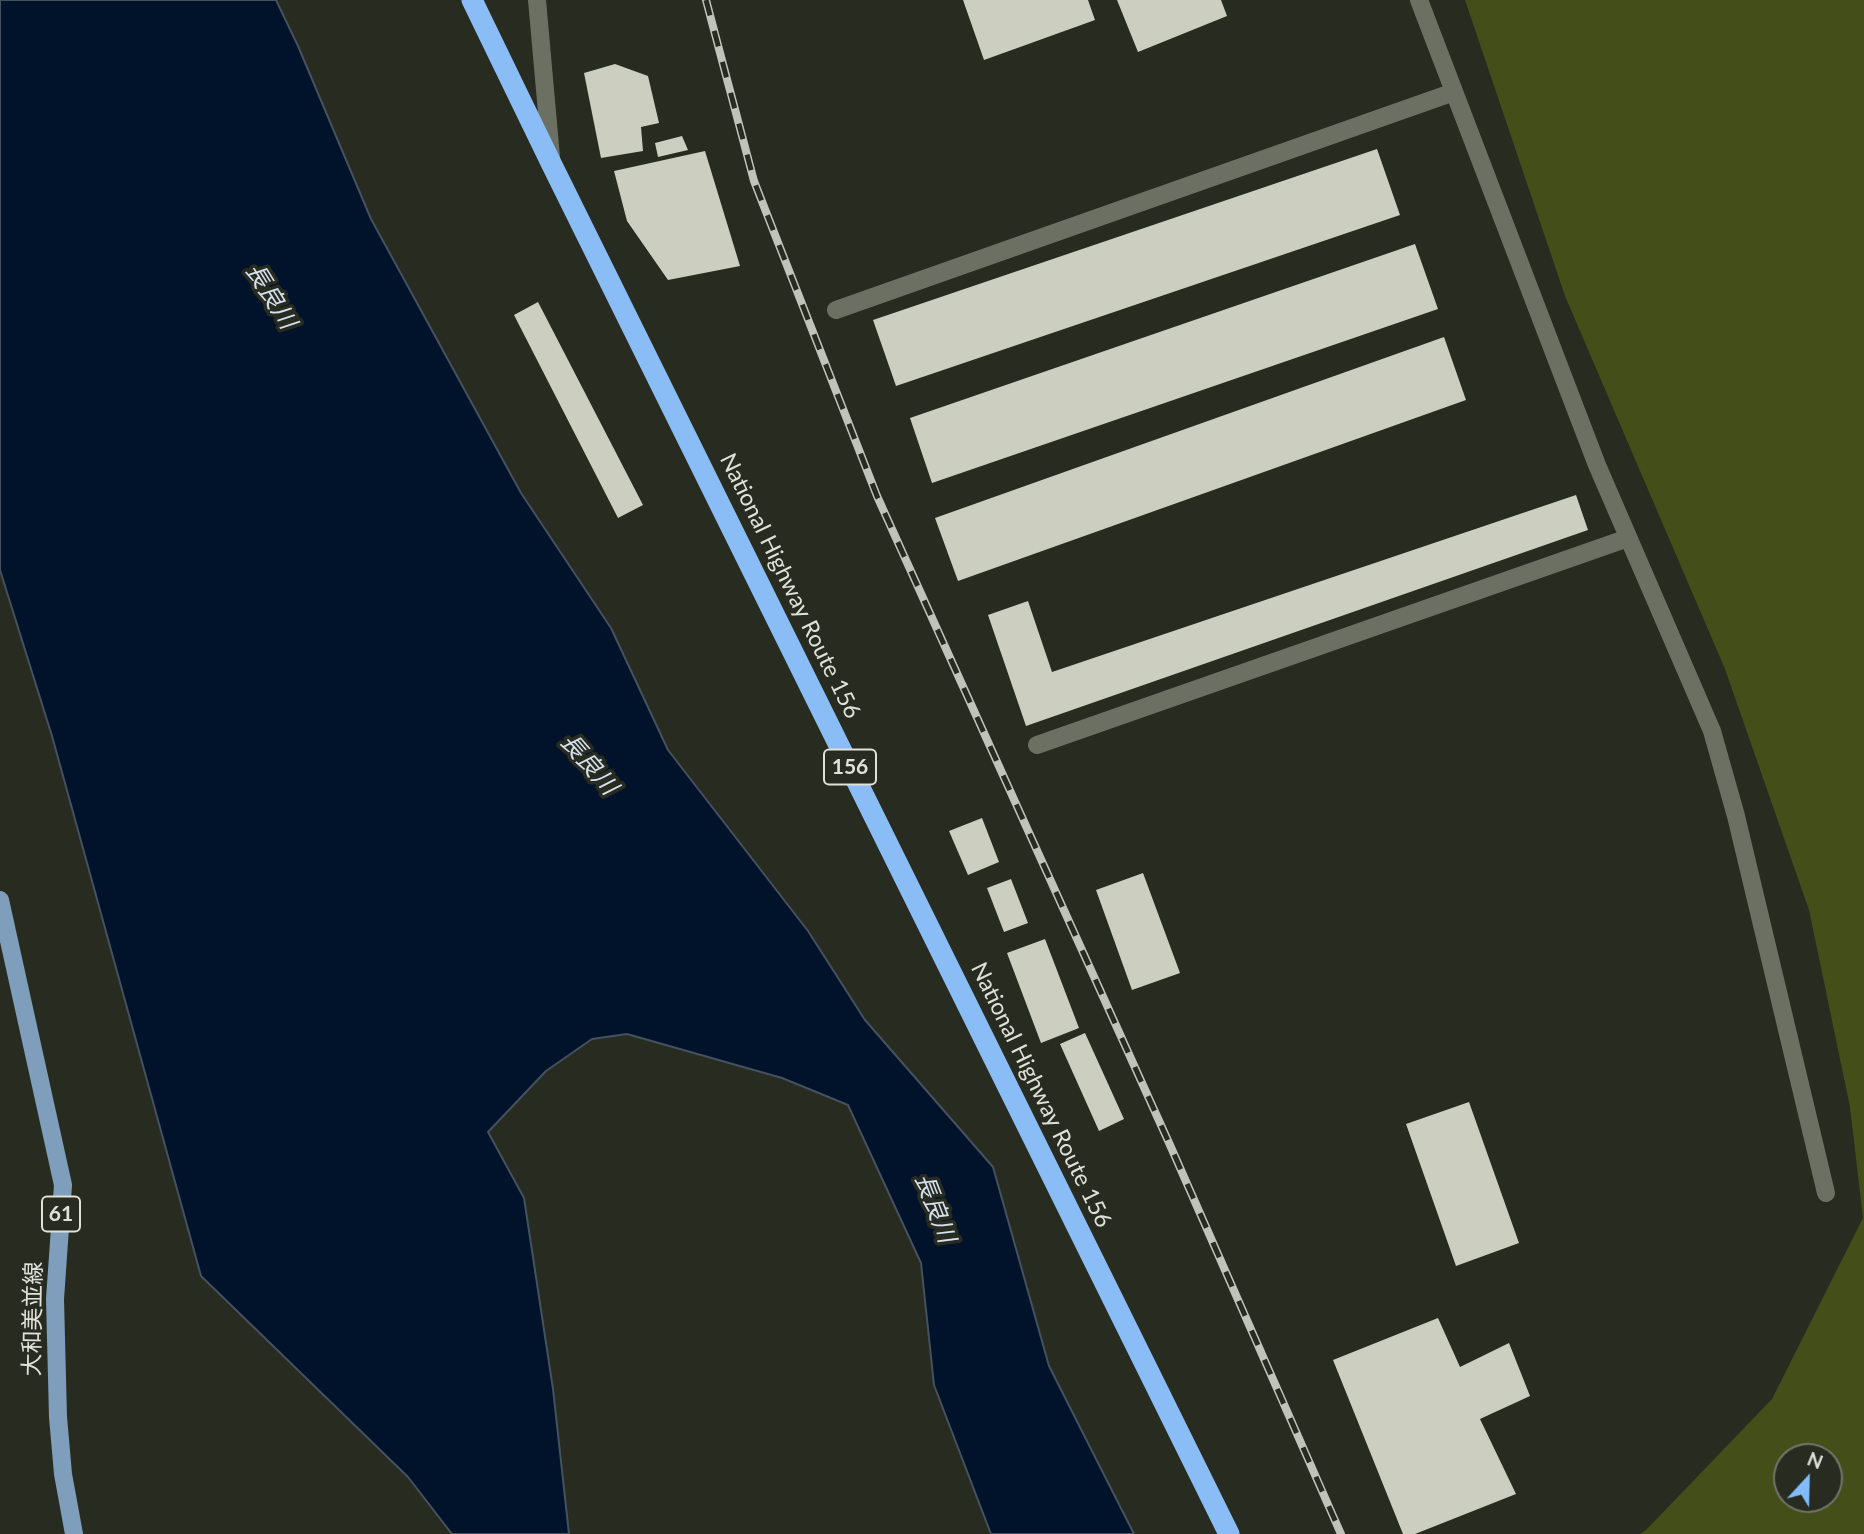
<!DOCTYPE html>
<html>
<head>
<meta charset="utf-8">
<style>
  body { margin:0 }
  #map { position:relative; width:1864px; height:1534px; overflow:hidden; background:#282b1f; font-family:Lato,sans-serif }
  canvas { display:block }
  .north { position:absolute; left:1773px; top:1443px; width:70px; height:70px; box-sizing:border-box; background:#282b1f; border:2px solid #72746a; border-radius:50%; rotate:22deg; font-size:19px; font-weight:700; line-height:28px; text-align:center; color:#e0e2da }
  .north::after { content:''; display:block; margin:auto; width:24px; height:32px; background:#83bcfb; clip-path:polygon(50% 0,100% 100%,50% 72%,0 100%) }
</style>
</head>
<body>
<div id="map">
<canvas width="1864" height="1534"></canvas>
<div class="north">N</div>
</div>
<script>
const g = document.querySelector('canvas').getContext('2d');
g.lineJoin = 'round';
function fillPath(path, color) { g.fillStyle = color; g.fill(path, 'evenodd'); }
const toPath = rows => new Path2D(rows.map(r => 'M' + r).join(''));
function trace(path, color, width, dash) { g.strokeStyle = color; g.lineWidth = width; g.lineCap = dash ? 'butt' : 'round'; g.setLineDash(dash || []); g.stroke(path); }
function write(font, color, halo, rows, align = 'center') {
  g.font = font + ' Lato,"Noto Sans JP",sans-serif'; g.lineWidth = 7; g.setLineDash([]); g.textBaseline = 'middle'; g.strokeStyle = halo; g.fillStyle = color; for (const [text, x, y, turn = 0] of rows) {
    g.save(); g.translate(x, y); g.rotate((+turn || 0) * Math.PI / 180); g.textAlign = isNaN(turn) ? turn : align; if (halo) g.strokeText(text, 0, 0); g.fillText(text, 0, 0); g.restore();
  }
}
const green = toPath([
  [1465,0,1864,0,1864,1534,1640,1534,1646,1530,1772,1399,1863,1218,1850,1107,1809,910,1725,669,1565,296],
  [1829,1457,1829,1499,1787,1499,1787,1457]
]);
const water = toPath([
  [0,0,276,0,298,46,371,219,521,493,611,628,668,750,808,931,865,1020,993,1167,1049,1366,1134,1534,991,1534,934,1385,921,1263,848,1105,782,1078,627,1034,592,1039,546,1071,488,1132,524,1198,553,1389,569,1534,452,1534,408,1477,201,1276,52,736,0,570,0,0]
]);
const building = toPath([
  [963,0,1088,0,1095,20,984,60],
  [1117,0,1221,0,1227,16,1138,52],
  [615,64,648,76,659,123,641,127,643,151,601,158,584,73],
  [682,136,688,150,658,157,655,143],
  [1377,149,1400,215,896,386,873,320],
  [705,151,740,266,668,280,627,221,614,171],
  [1415,244,1438,309,932,483,910,418],
  [538,302,643,505,618,518,514,315],
  [1444,337,1466,400,958,581,935,518],
  [1576,495,1588,530,1026,726,988,615,1028,601,1052,672],
  [982,818,999,862,968,875,949,831],
  [1143,873,1180,973,1132,990,1096,890],
  [1011,879,1028,923,1004,932,987,888],
  [1045,939,1079,1028,1041,1043,1007,953],
  [1085,1033,1124,1119,1099,1131,1060,1044],
  [1469,1102,1519,1243,1456,1266,1406,1124],
  [1438,1318,1460,1367,1509,1343,1530,1396,1480,1419,1516,1494,1415,1534,1403,1534,1333,1360]
]);
const street = toPath([
  [537,0,551,157],
  [1419,0,1597,465,1712,731,1736,816,1826,1193],
  [836,310,1454,92],
  [1037,745,1628,538]
]);
const primary = toPath([
  [0,900,63,1185,55,1299,58,1417,63,1474,74,1534]
]);
const highway = toPath([
  [472,0,552,165,1229,1534]
]);
const rail = toPath([
  [706,0,754,181,877,496,1170,1145,1341,1534]
]);
const shields = [
  [850,767,52],
  [61,1214,38]
];
const shieldNames = [
  ["156",850,767],
  ["61",61,1214]
];
const streetNames = [
  ["National Highway Route 156",790,586,64],
  ["National Highway Route 156",1041,1095,64],
  ["大和美並線",33,1319,-89]
];
const waterNames = [
  ["長良川",271,296,58],
  ["長良川",589,764,49],
  ["長良川",935,1208,69]
];
fillPath(green, '#444e19');
fillPath(water, '#01132a');
trace(water, '#44515f', 2);
fillPath(building, '#cccfc0');
trace(street, '#6c7062', 18);
trace(primary, '#7e9ebb', 18);
trace(highway, '#8abdf6', 21);
trace(rail, '#c1c3ba', 8);
trace(rail, '#282b1f', 5, [16]);
for (const [x, y, w] of shields) { const box = new Path2D(); box.roundRect(x - w / 2, y - 17.5, w, 35, 5); g.fillStyle = '#282b1f'; g.fill(box); trace(box, '#e0e2da', 2); }
write('bold 21px', '#e0e2da', null, shieldNames);
write('23px', '#e0e2da', '#282b1f', streetNames);
write('italic 24px', '#d5e1f0', '#282b1f', waterNames);
</script>
</body>
</html>
